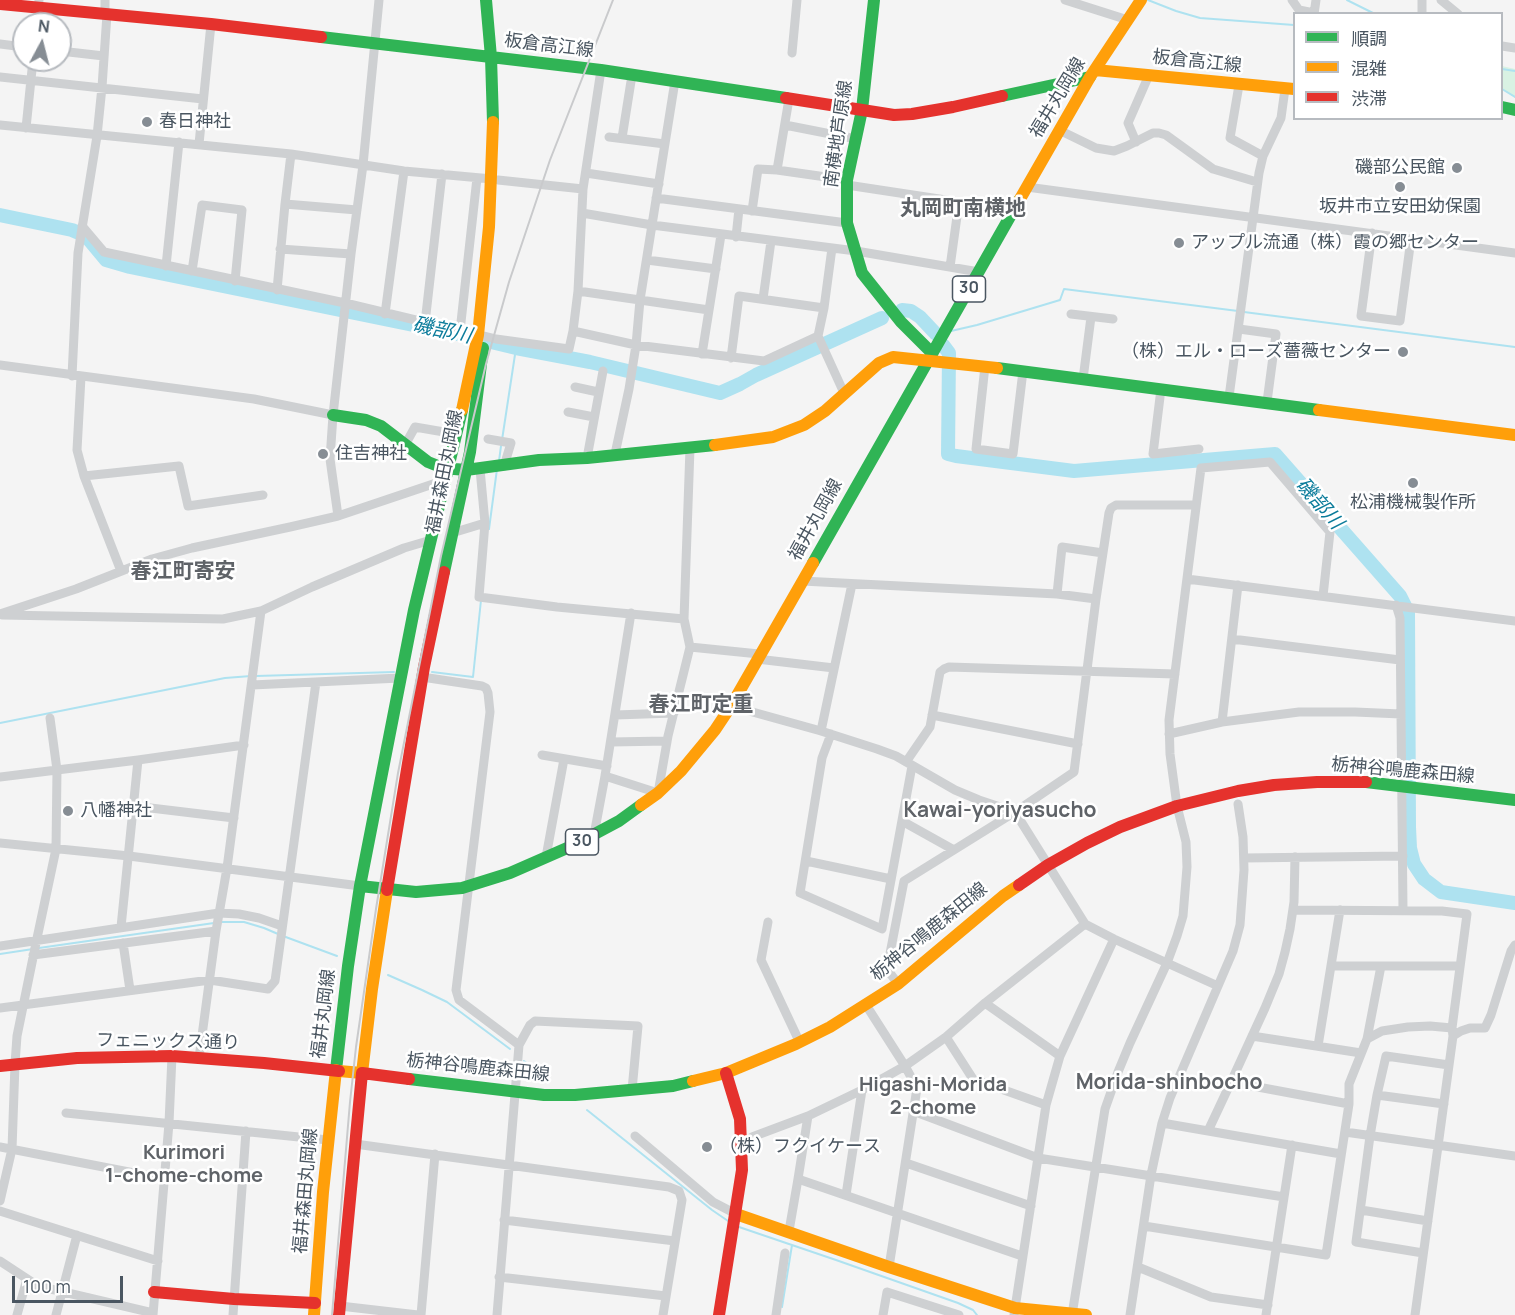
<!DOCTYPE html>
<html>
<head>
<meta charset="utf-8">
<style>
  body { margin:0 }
  #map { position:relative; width:1515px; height:1315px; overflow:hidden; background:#f4f4f4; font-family:Manrope,"Noto Sans JP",sans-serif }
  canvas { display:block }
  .legend { position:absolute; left:1293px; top:12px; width:210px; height:108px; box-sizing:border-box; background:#fff; border:2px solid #b7bbc0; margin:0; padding:8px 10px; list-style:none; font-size:18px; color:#4a5661 }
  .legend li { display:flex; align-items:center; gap:12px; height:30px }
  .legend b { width:30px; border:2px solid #b7bbc0 }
  .north { position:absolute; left:12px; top:12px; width:60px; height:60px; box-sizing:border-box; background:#fff; border:2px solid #b7bbc0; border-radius:50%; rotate:7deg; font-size:16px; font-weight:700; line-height:24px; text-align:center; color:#4a5661 }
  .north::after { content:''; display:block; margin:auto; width:21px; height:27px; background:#868d94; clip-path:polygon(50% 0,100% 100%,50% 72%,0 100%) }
  .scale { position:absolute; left:12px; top:1276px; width:111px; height:27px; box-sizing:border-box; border:3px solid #4a5661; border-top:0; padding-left:8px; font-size:18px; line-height:21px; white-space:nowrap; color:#4a5661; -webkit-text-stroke:4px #fff; paint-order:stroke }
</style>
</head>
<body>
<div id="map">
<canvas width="1515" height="1315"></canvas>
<ul class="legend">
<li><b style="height:8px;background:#30b455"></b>順調</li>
<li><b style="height:8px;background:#ff9f0a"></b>混雑</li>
<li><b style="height:8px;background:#e5322d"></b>渋滞</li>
</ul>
<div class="north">N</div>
<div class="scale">100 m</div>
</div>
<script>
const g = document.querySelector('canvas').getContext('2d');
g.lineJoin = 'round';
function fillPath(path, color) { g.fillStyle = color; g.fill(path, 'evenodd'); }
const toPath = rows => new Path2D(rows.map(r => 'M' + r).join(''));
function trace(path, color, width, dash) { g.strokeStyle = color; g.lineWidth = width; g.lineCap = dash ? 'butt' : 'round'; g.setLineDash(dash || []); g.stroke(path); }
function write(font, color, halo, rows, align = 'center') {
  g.font = font + ' Manrope,"Noto Sans JP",sans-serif'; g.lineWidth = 5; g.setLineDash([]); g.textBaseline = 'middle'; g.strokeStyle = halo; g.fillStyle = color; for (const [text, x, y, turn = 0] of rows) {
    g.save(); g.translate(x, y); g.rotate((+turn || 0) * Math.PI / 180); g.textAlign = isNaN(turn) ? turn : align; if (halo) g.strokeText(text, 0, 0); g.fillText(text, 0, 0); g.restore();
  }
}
const green = toPath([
  [1502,66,1515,69,1515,98,1502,88]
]);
const stream = toPath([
  [1148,0,1176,11,1200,18,1294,25],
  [1347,0,1375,14],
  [1502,69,1515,71],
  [1502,89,1515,97],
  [1244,312,1515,347],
  [951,331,977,325,1060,300,1064,289,1238,311],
  [502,440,516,348],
  [499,461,501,446],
  [489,529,497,469],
  [432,672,473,677,481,600],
  [256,676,394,672],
  [0,723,225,678,251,676],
  [220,922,244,922,264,928,278,934],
  [283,936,337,956],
  [39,948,214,923],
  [0,954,33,949],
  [388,975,422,990,447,1002,510,1049],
  [524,1061,547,1080],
  [587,1110,712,1210,731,1223],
  [739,1227,836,1260,958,1303,973,1310,977,1315],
  [782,1307,792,1245]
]);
const river = toPath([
  [0,215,72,230,86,236,106,260,130,267,462,335,516,348,590,362,720,393,740,384,756,375,882,318],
  [902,310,911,311,920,317,936,334],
  [943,345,949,353,948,454,956,456,1074,471,1275,454,1400,596,1408,612,1409,827,1410,848,1414,864,1424,879,1441,892,1515,903]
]);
const street = toPath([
  [1065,0,1128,20],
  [1292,0,1299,10,1314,13],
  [1441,0,1458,14],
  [105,14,105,0],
  [1314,14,1316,0],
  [1422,14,1422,0],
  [37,24,39,0],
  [0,44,24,47],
  [1502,46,1515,48],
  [60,51,104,56],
  [792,53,797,0],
  [0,77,203,99],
  [1239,85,1230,138,1263,156],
  [0,125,291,154,404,171,492,179],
  [785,125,856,139],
  [26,128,33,60],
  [1059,130,1096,148,1114,151,1127,146,1153,133,1159,133,1166,135,1213,169,1257,182],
  [609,137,665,144],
  [622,138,632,75],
  [1136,142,1128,123,1149,75],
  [199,144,211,24],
  [777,170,789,99],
  [586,173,659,184],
  [498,180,583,189],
  [847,185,959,202,950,267],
  [1027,187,1515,253],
  [656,198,847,223],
  [285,204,357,210],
  [752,211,758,169,777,170,847,180],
  [582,213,652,225,856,251,979,272],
  [82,226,104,252,345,303,478,335],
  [1372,233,1361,316,1400,321,1411,239],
  [736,237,739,209],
  [832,248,824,308,818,336,844,393],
  [280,249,351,254],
  [647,260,716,269],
  [166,266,179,142],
  [192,271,202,205,242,210,235,281],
  [277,290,285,204,291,154],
  [578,291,709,310],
  [763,299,771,241],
  [385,314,404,171],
  [1071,314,1113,319],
  [425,323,442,174],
  [1239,329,1276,334,1267,402],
  [460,331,477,178],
  [573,331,636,345,764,361,818,336],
  [484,336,496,339,569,349,573,331,578,291,583,189,601,70],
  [702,354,721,235],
  [731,358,739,296,824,308],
  [0,365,254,399,333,415],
  [985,366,976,449,1013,454,1023,371],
  [72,376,78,253,97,136,102,87,107,14],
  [81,377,77,450,84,476,121,571],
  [1083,379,1091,317],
  [575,387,598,392],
  [1161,389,1153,454,1199,449],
  [1229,397,1259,173,1263,156,1281,118,1285,89],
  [568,412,594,417],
  [488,439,511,443,504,466],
  [405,445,415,427,444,432],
  [690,448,684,619,690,647,759,654],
  [615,454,629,389,636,345,640,300,675,81],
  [587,458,603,371],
  [480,469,485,523,479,597,557,607,684,619],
  [84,476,179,466,188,506,263,495],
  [338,516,330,459,333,415,351,254,363,165,379,0],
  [452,533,485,523],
  [1187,579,1515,621],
  [802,581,1057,594,1096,599],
  [1057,594,1062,547,1103,553],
  [1396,605,1400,618,1403,910],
  [631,613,605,776,658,793,668,736,690,647],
  [0,614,76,589,152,559,192,548,290,527,338,516,439,482,445,483],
  [2,615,223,619,261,611,312,587,404,548,431,540],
  [1232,639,1400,660],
  [757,659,834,668],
  [422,677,482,686,486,688,488,693,490,712,456,990,459,1000,519,1045],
  [252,685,400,678],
  [731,706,821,731,877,749,896,756,955,790,979,800,1015,812,1085,924,1114,939,1218,986],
  [615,715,674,713],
  [932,715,1078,744],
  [1222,722,1238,585],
  [821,731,852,584],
  [831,734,822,758,800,893,882,929,912,766],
  [1169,734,1222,722,1299,712,1355,712,1401,714],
  [611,742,667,741],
  [542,755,607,766],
  [906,762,930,727,940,672,944,669,949,667,1175,674],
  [0,777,138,760,244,745],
  [134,806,234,818],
  [902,821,954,850],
  [594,835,605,776],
  [0,843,129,856,360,886],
  [546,857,564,759],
  [1244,858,1403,856],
  [806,861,891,879],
  [1293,910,1442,911,1467,914,1452,1028,1453,1036,1415,1315],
  [768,922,761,960,800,1043],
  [121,927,138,760],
  [123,943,130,990],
  [0,946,219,913,239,914,259,918,282,926],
  [33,955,216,931],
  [1331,966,1460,966],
  [898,984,887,969,904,881,1015,812,1074,772,1096,599,1109,513,1111,508,1116,505,1196,505],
  [985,1003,1060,1056],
  [866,1005,905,1066,917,1088,889,1267],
  [0,1008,210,980,268,989,275,981,316,682],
  [1252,1036,1361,1053],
  [1453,1036,1461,1031,1470,1028,1485,1028,1491,1015,1511,951,1515,945],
  [946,1037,973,1079,1046,1105],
  [1367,1039,1381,966],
  [1318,1046,1340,910],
  [199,1058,216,931,227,868,261,611],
  [1231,1082,1265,1008,1279,974,1285,952,1290,929,1294,902,1295,857],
  [1377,1095,1444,1104],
  [1349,1104,1349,1084,1367,1039,1382,1031,1408,1027,1430,1026,1452,1028],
  [913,1111,1038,1158,1284,1197],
  [66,1113,328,1140],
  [1162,1123,1341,1154],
  [1345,1132,1515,1156],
  [635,1136,713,1202,736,1214],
  [752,1137,808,1116],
  [355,1144,669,1187,679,1191,682,1200,663,1315],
  [0,1147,165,1179],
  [906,1163,1031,1206],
  [846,1195,862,1090],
  [0,1201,12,1149,15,1064,17,1036,36,943,56,849,57,770,50,718],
  [1361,1210,1428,1221],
  [0,1211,158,1261],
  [504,1220,675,1241],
  [1144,1226,1326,1255,1349,1104,1231,1082,1208,1131],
  [789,1231,798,1179],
  [1423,1253,1356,1242,1370,1136,1377,1095,1386,1056,1449,1065],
  [1022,1256,798,1179,808,1116,862,1090,905,1066,946,1037,985,1003,1085,924],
  [0,1261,38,1286,153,1313],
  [1138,1267,1211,1297,1268,1305],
  [499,1277,666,1296],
  [340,1306,418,1315],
  [17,1315,27,1279],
  [56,1315,77,1235],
  [153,1315,169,1123,172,1056],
  [233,1315,246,1131],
  [421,1315,435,1154],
  [497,1315,519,1045,530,1025,535,1021,638,1026,632,1090],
  [776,1315,785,1253],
  [883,1315,887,1292,959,1315],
  [1014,1315,1046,1105,1060,1056,1114,939],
  [1072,1315,1105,1109,1118,1072,1130,1043,1167,963,1177,936,1183,916,1187,867,1186,842,1177,806,1170,754,1169,720,1201,468,1270,462,1330,532,1323,596],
  [1130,1315,1151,1175,1162,1123,1170,1098,1233,951,1240,925,1244,870,1243,837,1238,804],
  [1266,1315,1292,1145]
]);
const fast = toPath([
  [486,0,491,57,493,122],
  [874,0,862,110,847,180,847,223,862,273,901,322,932,353],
  [321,37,601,70,786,98],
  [1002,96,1090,77],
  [1502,107,1515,110],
  [997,368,1319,410],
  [333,415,366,420,381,426,428,462,443,468,466,470,539,460,587,458,715,445],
  [813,563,1020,199],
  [444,572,470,452,483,348],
  [1366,782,1515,800],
  [360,886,414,610,462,410],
  [336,1070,348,966,360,886,416,892,462,888,510,873,574,845,619,821,641,805],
  [409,1079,544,1095,575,1095,673,1086,693,1081]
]);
const slow = toPath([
  [1095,70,1294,89],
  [1020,199,1090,77,1141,0],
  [462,410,478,335,489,227,493,122],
  [1319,410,1515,435],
  [715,445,773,437,804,425,825,411,879,363,893,357,997,368],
  [641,805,658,793,681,771,715,730,731,706,813,563],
  [339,1071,362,1073,372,989,387,890],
  [693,1081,726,1073,796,1044,830,1027,898,984,1003,896,1019,885],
  [736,1214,889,1267,1015,1308,1086,1315],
  [314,1315,323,1192,336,1070]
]);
const jam = toPath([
  [0,4,211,24,321,37],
  [786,98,894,115,912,114,953,107,1002,96],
  [1019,885,1048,865,1087,843,1120,827,1177,806,1238,791,1274,785,1317,782,1366,782],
  [387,890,424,667,444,572],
  [0,1066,77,1058,172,1056,264,1063,339,1071],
  [154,1292,234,1299,315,1303],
  [339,1315,362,1073,409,1079],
  [719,1315,742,1170,740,1119,726,1073]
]);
const rail = toPath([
  [332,1315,350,1102,356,1047,376,909,398,773,441,556,486,364,509,282,550,160,613,0]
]);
const markers = [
  [147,122,6,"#868d94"],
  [1457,168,6,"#868d94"],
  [1400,187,6,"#868d94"],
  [1179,243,6,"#868d94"],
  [1403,352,6,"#868d94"],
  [323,454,6,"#868d94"],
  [1413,483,6,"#868d94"],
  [68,811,6,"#868d94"],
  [707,1147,6,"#868d94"]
];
const shields = [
  [969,289,33],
  [582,842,33]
];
const shieldNames = [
  ["30",969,289],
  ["30",582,842]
];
const streetNames = [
  ["板倉高江線",549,46,7],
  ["板倉高江線",1197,62,6],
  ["福井丸岡線",1058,98,-59],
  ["南横地芦原線",839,134,-82],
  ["福井森田丸岡線",445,472,-79],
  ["福井丸岡線",816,520,-61],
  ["栃神谷鳴鹿森田線",1403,771,5],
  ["栃神谷鳴鹿森田線",929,932,-39],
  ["福井丸岡線",324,1014,-83],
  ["フェニックス通り",168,1042,1],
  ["栃神谷鳴鹿森田線",478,1068,6],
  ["福井森田丸岡線",306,1191,-85]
];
const poiNames = [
  ["春日神社",159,122],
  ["磯部公民館",1445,168,"right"],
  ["坂井市立安田幼保園",1400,207,"center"],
  ["アップル流通（株）霞の郷センター",1191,243],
  ["（株）エル・ローズ薔薇センター",1391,352,"right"],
  ["住吉神社",335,454],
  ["松浦機械製作所",1413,503,"center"],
  ["八幡神社",80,811],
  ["（株）フクイケース",719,1147]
];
const waterNames = [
  ["磯部川",442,331,12],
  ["磯部川",1319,504,49]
];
const neighbourhoodNames = [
  ["Higashi-Morida",933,1085],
  ["2-chome",933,1108],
  ["Kurimori",184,1153],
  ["1-chome-chome",184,1176]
];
const quarterNames = [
  ["丸岡町南横地",963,209],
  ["春江町寄安",183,572],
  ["春江町定重",701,705],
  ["Kawai-yoriyasucho",1000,811],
  ["Morida-shinbocho",1169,1083]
];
fillPath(green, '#d9f2e3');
trace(stream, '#aee2f0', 2);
trace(river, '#aee2f0', 14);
trace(street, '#ced0d2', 9);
trace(fast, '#30b455', 12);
trace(slow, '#ff9f0a', 12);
trace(jam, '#e5322d', 12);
trace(rail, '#c9cacc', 2);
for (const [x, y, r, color] of markers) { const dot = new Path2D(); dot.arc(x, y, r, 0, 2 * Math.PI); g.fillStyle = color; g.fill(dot); trace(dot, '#fff', 2); }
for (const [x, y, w] of shields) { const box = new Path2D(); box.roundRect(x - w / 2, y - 13, w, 26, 4.5); g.fillStyle = '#fff'; g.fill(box); trace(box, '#4a5661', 1.5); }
write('bold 16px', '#4a5661', null, shieldNames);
write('18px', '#4a5661', '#fff', streetNames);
write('18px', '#4a5661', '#fff', poiNames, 'left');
write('italic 20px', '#0c7c9b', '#fff', waterNames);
write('bold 20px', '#5f6368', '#fff', neighbourhoodNames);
write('bold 21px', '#5f6368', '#fff', quarterNames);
</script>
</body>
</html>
